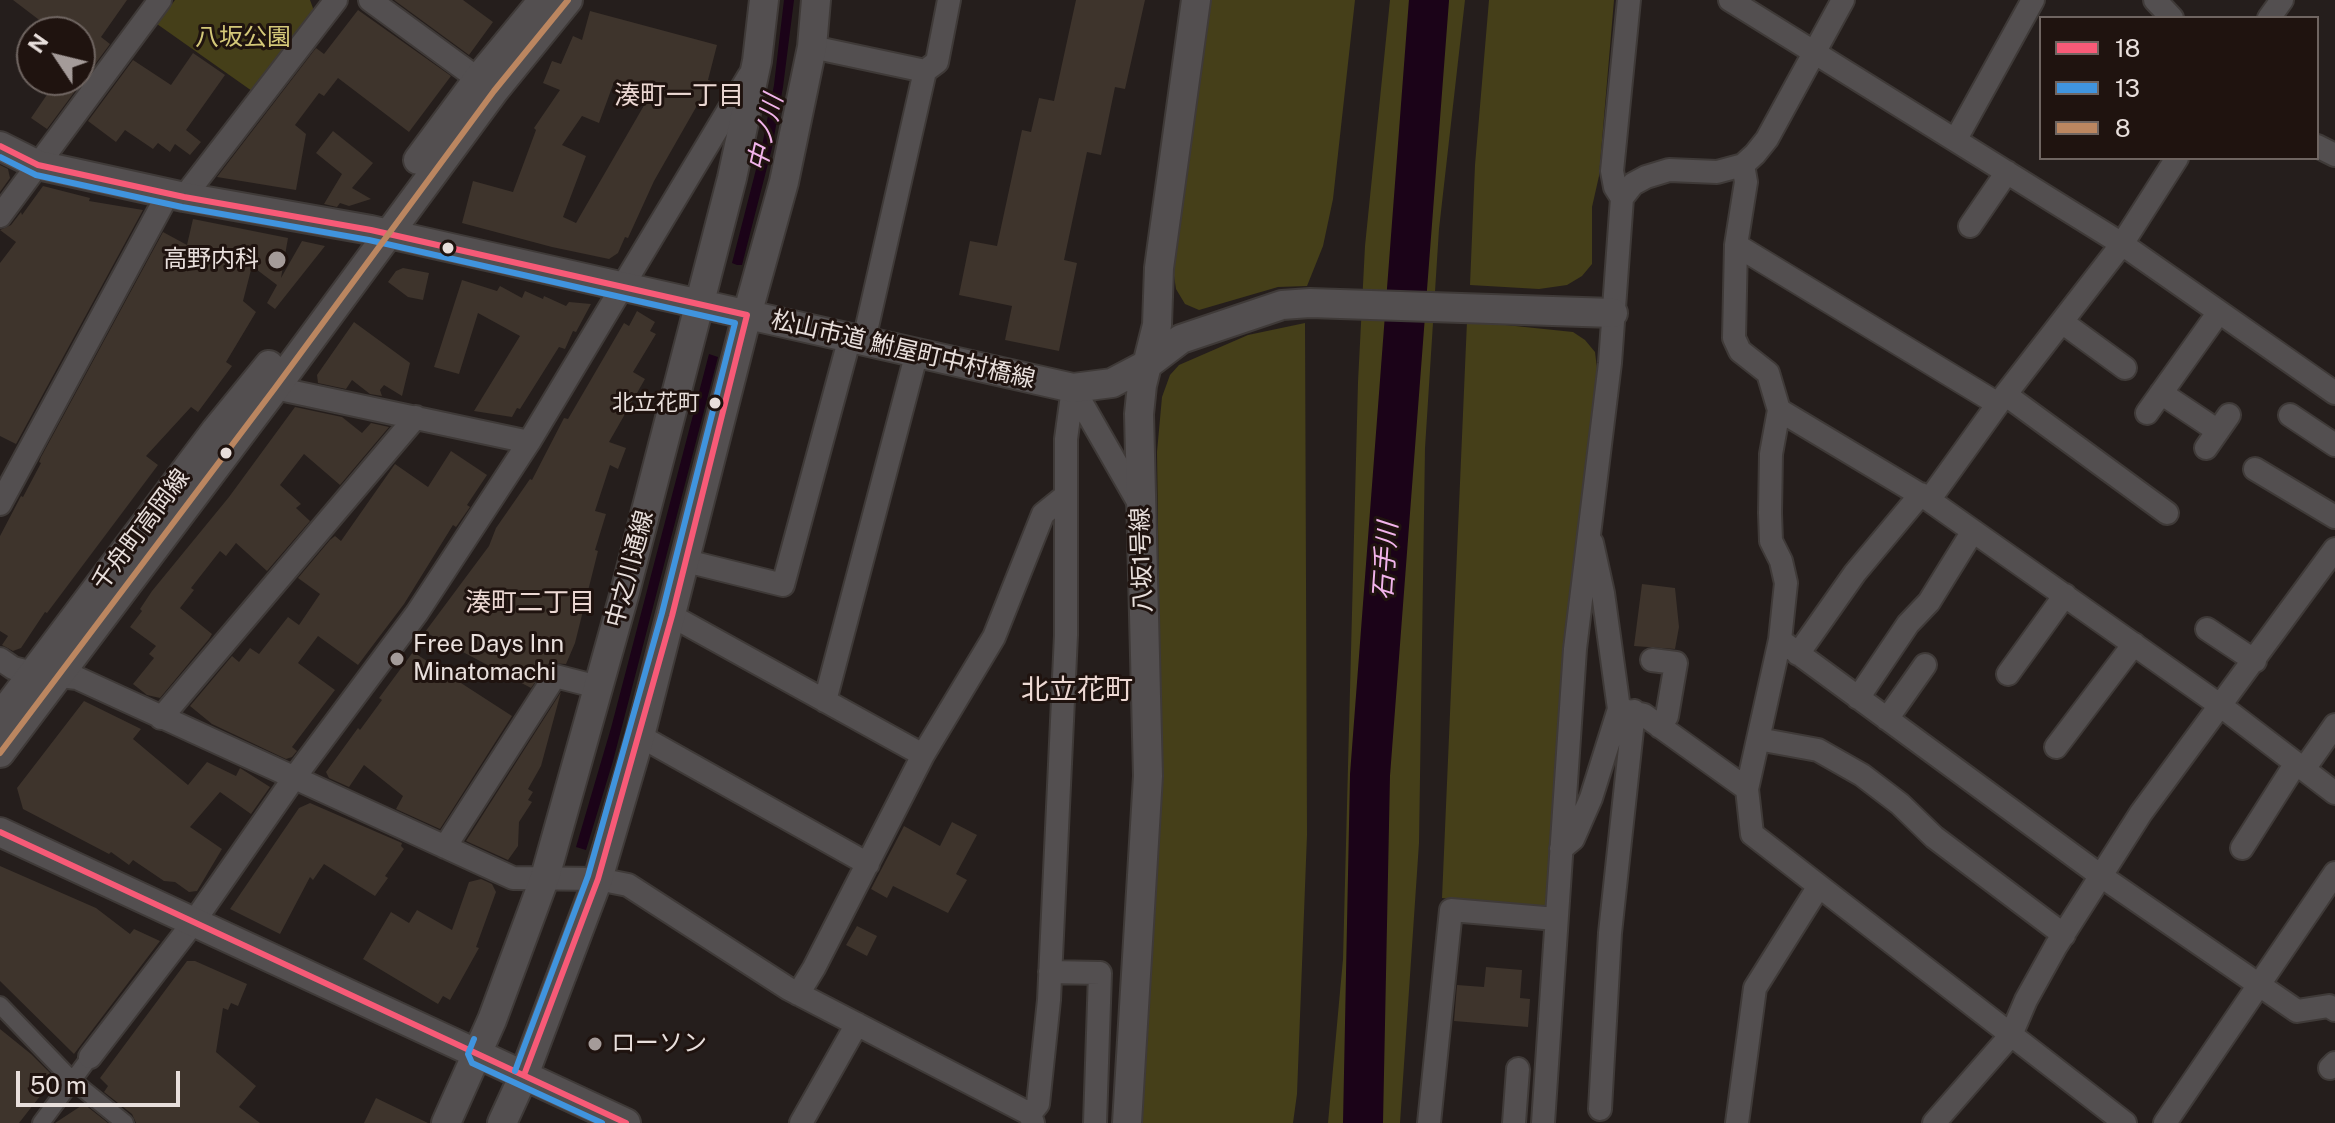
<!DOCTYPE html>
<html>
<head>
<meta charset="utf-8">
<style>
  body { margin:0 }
  #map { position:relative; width:2335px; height:1123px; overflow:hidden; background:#251e1c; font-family:"Public Sans",sans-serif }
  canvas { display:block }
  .legend { position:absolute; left:2039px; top:16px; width:280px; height:144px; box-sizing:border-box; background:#1f130f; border:2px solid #6f6561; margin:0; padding:10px 14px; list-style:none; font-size:24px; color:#e8dfdc }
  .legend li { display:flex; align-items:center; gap:16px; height:40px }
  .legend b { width:40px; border:2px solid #6f6561 }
  .north { position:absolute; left:16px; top:16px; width:80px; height:80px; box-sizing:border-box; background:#1f130f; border:2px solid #6f6561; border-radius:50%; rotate:305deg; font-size:22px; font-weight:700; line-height:32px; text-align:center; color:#e8dfdc }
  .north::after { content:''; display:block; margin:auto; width:28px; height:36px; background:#a49b99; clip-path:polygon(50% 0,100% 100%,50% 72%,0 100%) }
  .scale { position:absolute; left:16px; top:1071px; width:164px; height:36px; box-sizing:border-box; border:4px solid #e8dfdc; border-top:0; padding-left:10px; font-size:24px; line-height:28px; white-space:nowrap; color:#e8dfdc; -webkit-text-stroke:6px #1f130f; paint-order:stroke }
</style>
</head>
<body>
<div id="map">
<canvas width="2335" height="1123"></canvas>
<ul class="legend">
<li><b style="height:10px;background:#f75a77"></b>18</li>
<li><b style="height:10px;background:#4094de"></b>13</li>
<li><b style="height:10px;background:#bb8660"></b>8</li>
</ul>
<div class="north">N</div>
<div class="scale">50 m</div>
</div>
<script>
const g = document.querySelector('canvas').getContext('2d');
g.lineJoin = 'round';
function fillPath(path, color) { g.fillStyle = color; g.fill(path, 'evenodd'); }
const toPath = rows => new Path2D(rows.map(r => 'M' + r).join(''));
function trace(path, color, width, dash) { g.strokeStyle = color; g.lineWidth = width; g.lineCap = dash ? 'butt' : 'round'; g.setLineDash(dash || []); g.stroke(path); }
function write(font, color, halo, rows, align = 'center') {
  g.font = font + ' "Public Sans","Noto Sans JP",sans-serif'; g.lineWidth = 6; g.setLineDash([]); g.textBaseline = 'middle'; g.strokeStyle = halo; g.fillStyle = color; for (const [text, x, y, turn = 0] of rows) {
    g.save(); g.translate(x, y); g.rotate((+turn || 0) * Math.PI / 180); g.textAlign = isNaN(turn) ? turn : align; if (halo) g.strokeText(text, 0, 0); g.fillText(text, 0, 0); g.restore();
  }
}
const green = toPath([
  [175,0,310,0,314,11,252,91,157,24],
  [1207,0,1355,0,1333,199,1323,246,1307,286,1278,287,1199,310,1185,304,1176,289,1173,269],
  [1390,0,1465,0,1439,229,1425,448,1419,843,1400,1123,1328,1123,1343,959,1358,382,1365,246],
  [1489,0,1614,0,1599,176,1592,207,1592,264,1582,276,1567,285,1539,289,1470,285,1475,165],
  [1467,321,1573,332,1585,340,1595,352,1598,376,1550,911,1442,898],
  [1305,323,1307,835,1297,1094,1293,1123,1138,1123,1161,741,1157,452,1162,397,1170,375,1179,365,1248,335]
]);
const water = toPath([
  [784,0,794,0,783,87,772,148,742,265,737,265,732,263,762,146,774,85],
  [709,354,718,357,613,761,586,850,576,847,611,728]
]);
const river = toPath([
  [1363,1123,1370,775,1429,0]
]);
const building = toPath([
  [13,0,127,0,101,37,110,44,47,129,31,118,57,80,80,80,80,32,55,32],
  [394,0,463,0,493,22,469,55],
  [1076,0,1145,0,1125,89,1115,87,1101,155,1087,152,1064,260,1077,263,1059,351,1005,340,1012,306,959,295,970,241,997,246,1022,130,1031,132,1039,98,1054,101],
  [358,10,451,76,409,132,338,78,324,96,319,93,295,125,306,134,296,190,217,177,316,48,324,54],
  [590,11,717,45,708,80,711,81,654,181,628,238,625,237,618,253,609,259,552,247,462,223,473,181,513,192,536,130,534,128,560,90,543,83,552,61,561,64,573,36,582,40],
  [614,82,646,102,576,223,563,217,586,156,562,145,582,116,599,123],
  [193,53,225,75,186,130,201,142,190,155,175,144,170,152,158,143,153,149,125,130,116,142,88,121,133,60,171,85],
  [333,131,373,163,352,188,371,199,349,206,340,203,337,207,324,204,342,174,316,153],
  [0,165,8,169,10,178,0,192],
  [43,186,90,198,89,201,143,210,16,444,0,436,0,263,16,242,0,230,11,225,21,212,22,215],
  [193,219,288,238,281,278,302,241,325,246,275,309,267,303,277,285,252,266,243,301,256,312,226,362,232,366,198,412,191,407,146,456,158,465,47,613,45,612,21,648,13,651,2,645,8,636,0,631,0,536,21,496,23,497,41,463,39,462,41,457,163,232,187,245],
  [403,268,429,273,423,300,408,297,388,282,396,271],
  [462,280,497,291,500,286,522,298,525,291,543,299,544,296,566,306,569,302,591,304,576,332,573,331,565,349,559,347,520,409,517,408,512,417,474,411,520,336,478,313,459,374,434,367],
  [637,311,655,322,650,331,656,334,633,372,645,379,609,442,626,448,618,469,610,465,595,511,606,514,595,550,598,551,575,643,566,664,549,663,531,688,425,632,489,546,496,528,530,479,532,480,564,418,568,419,624,323,629,326],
  [354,322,410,363,402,396,384,385,380,390,382,396,370,394,352,380,346,389,318,383,317,375],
  [295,407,342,417,362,433,371,423,389,427,340,485,304,454,280,485,301,504,296,508,310,521,267,571,236,543,226,556,220,551,191,588,194,590,180,608,212,634,209,639,160,698,147,695,133,684,154,658,149,654,156,646,130,627,142,611,140,609,152,591,229,497],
  [451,451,487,475,467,505,470,507,456,527,453,525,404,604,358,665,318,636,298,663,335,690,292,747,297,751,292,757,286,759,212,724,190,706,232,656,239,662,250,648,259,654,288,617,299,625,320,594,298,578,330,540,335,536,341,541,395,464,428,487],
  [1642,584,1675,588,1679,627,1675,649,1634,646],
  [413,652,512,716,440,829,396,809,403,796,364,765,349,787,329,778,326,772,358,728,360,730,382,700,379,698],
  [561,692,541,766,528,789,533,792,528,800,532,802,519,822,518,846,508,860,466,841],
  [84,701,141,729,133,739,188,785,207,762,236,776,240,768,270,787,251,814,220,792,190,827,222,849,197,891,189,892,175,882,164,881,133,860,129,865,111,852,109,854,23,809,17,788],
  [310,803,402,843,401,846,404,849,385,876,388,878,375,896,324,864,313,880,310,877,280,934,230,909,299,808],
  [952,822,977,835,956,874,967,880,948,913,893,886,887,898,871,889,904,826,940,846],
  [0,866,96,908,130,934,134,929,160,941,74,1054,0,981],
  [481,879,492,884,496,892,476,947,479,948,450,1000,443,996,438,1004,363,959,391,912,409,923,417,910,452,930,469,882],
  [857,926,877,936,867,956,846,945],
  [187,961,195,961,247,984,238,1006,231,1003,228,1010,223,1008,216,1052,256,1086,239,1107,260,1123,136,1123,132,1114,104,1092,108,1086,100,1078],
  [1486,967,1522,970,1520,998,1530,999,1528,1027,1454,1021,1457,985,1484,987],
  [0,1029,31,1054,50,1073,48,1086,19,1123,0,1123],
  [376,1098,428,1123,364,1123],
  [84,1104,108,1123,55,1123]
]);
const pedestrian = toPath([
  [0,1005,73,1081,125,1123],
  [41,1123,90,1057]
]);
const minor = toPath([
  [370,0,478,79],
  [1730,0,2122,244,2335,393],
  [2155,0,2172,18],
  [2269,18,2282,0],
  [812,47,925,71,937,62,949,0],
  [1956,139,2033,0],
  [2317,146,2335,155],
  [184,197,336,0],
  [1622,198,1615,187,1612,171,1629,0],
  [0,216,160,0],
  [1970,226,2007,172],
  [1736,245,1998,404],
  [2062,322,2125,368],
  [864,340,925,71],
  [275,388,529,442],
  [1073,388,1140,505],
  [2161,393,2218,431],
  [2006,395,2167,513],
  [1779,410,1929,500,2221,706,2335,793],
  [2147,413,2219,312],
  [2290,415,2335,445],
  [2206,448,2229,415],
  [2255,469,2335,517],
  [1929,500,1998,404,2122,244,2177,158],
  [0,504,168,194],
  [1592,543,1603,593,1619,709,1644,715,1747,789],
  [686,561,783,585,850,337],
  [672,616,923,755],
  [2207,629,2255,661],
  [1780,640,2101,876,2297,1011,2329,1006,2335,1010],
  [1798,654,1855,573,1921,494],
  [0,659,13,668,33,673,77,678,513,878,598,879,628,885,789,989,1030,1114,1033,1123],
  [1652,660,1676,663,1667,716,1660,727],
  [2008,674,2065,595],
  [1858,698,1908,624,1929,602,1973,531],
  [825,701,917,352],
  [161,718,416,417],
  [1887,719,1925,665],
  [640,736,868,864],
  [1758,739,1818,750,1862,775,1900,804,1934,837,2064,935],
  [2056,747,2134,644],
  [2304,769,2335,725],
  [445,847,555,676,598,687],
  [2242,848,2296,763],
  [1561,849,1573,839,1591,798,1619,709],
  [1819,886,2125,1123],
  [1050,972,1100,973,1095,1123],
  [798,994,814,968,923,755,994,637,1043,514,1064,497],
  [90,1057,193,923,294,778,417,613,529,442,749,76],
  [2330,1068,2335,1063],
  [1600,1109,1610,933,1634,711],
  [1030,1114,1038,1104,1049,1000,1066,635,1066,439,1073,388],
  [801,1123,857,1024],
  [1429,1123,1451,910,1556,919],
  [1514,1123,1518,1069],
  [1543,1123,1575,649,1610,363,1622,198,1633,184,1646,177,1669,170,1717,172,1743,165,1755,154,1767,139,1843,0],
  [1737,1123,1755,988,1819,886,1752,834,1747,789,1780,640,1786,583,1781,561,1771,541,1770,513,1771,454,1779,410,1768,373,1740,351,1734,338,1736,245,1746,182,1743,165],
  [1934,1123,2011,1035,2026,1000,2056,946,2141,813,2335,549],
  [2165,1123,2335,873]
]);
const tertiary = toPath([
  [0,146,38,165,184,197,371,230,1073,388,1112,383,1148,364,1181,339,1282,305,1310,303,1613,313],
  [418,160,478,79,543,0],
  [0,717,216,430,269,365],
  [0,753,275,388,494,91,568,0],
  [0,832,626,1123],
  [446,1123,492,1020,545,877,625,592,732,178,757,61,764,0],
  [502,1123,524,1075,598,879,640,736,747,315,784,182,812,47,816,0],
  [1127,1123,1148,776,1139,414,1142,385,1157,325,1159,268,1196,0]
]);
const bus1 = toPath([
  [0,146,38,165,184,197,371,230,747,315],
  [0,832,626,1123],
  [524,1075,598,879,672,616,747,315]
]);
const bus2 = toPath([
  [0,157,36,175,182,207,369,240,735,323,662,613,588,876,515,1071],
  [474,1039,468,1054,472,1063,602,1123]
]);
const bus3 = toPath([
  [0,753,275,388,494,91,568,0]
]);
const markers = [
  [448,248,7,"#e8dfdc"],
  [277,260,10,"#a49b99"],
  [715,403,7,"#e8dfdc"],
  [226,453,7,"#e8dfdc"],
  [397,659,8,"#a49b99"],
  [595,1044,8,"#a49b99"]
];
const busNames = [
  ["北立花町",700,403]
];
const parkNames = [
  ["八坂公園",243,38]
];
const poiNames = [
  ["高野内科",259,260,"right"],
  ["Free Days Inn",413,645],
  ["Minatomachi",413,673],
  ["ローソン",611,1044]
];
const streetNames = [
  ["松山市道 鮒屋町中村橋線",903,350,13],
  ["千舟町高岡線",141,530,-53],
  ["八坂1号線",1142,560,-92],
  ["中之川通線",630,569,-75]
];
const neighbourhoodNames = [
  ["湊町一丁目",679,96],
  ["湊町二丁目",530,603]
];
const waterNames = [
  ["中ノ川",766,133,-77],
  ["石手川",1386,561,-86]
];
const quarterNames = [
  ["北立花町",1077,690]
];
fillPath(green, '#453f19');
fillPath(water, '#1b0318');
trace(river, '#1b0318', 40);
fillPath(building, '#3e342c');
trace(pedestrian, '#3f3a38', 20);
trace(minor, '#3f3a38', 26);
trace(tertiary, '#3f3a38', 32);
trace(pedestrian, '#534f50', 16);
trace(minor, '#534f50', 22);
trace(tertiary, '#534f50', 28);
trace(bus1, '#f75a77', 6);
trace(bus2, '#4094de', 6);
trace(bus3, '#bb8660', 6);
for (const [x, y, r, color] of markers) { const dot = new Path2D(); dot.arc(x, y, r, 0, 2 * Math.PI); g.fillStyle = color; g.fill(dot); trace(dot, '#1f130f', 3); }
write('22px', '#e8dfdc', '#1f130f', busNames, 'right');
write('24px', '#d4c879', '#1f130f', parkNames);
write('24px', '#e8dfdc', '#1f130f', poiNames, 'left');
write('24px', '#e8dfdc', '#1f130f', streetNames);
write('26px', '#ecd8d3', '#1f130f', neighbourhoodNames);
write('italic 26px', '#f2b4eb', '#1f130f', waterNames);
write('28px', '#ecd8d3', '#1f130f', quarterNames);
</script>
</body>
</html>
